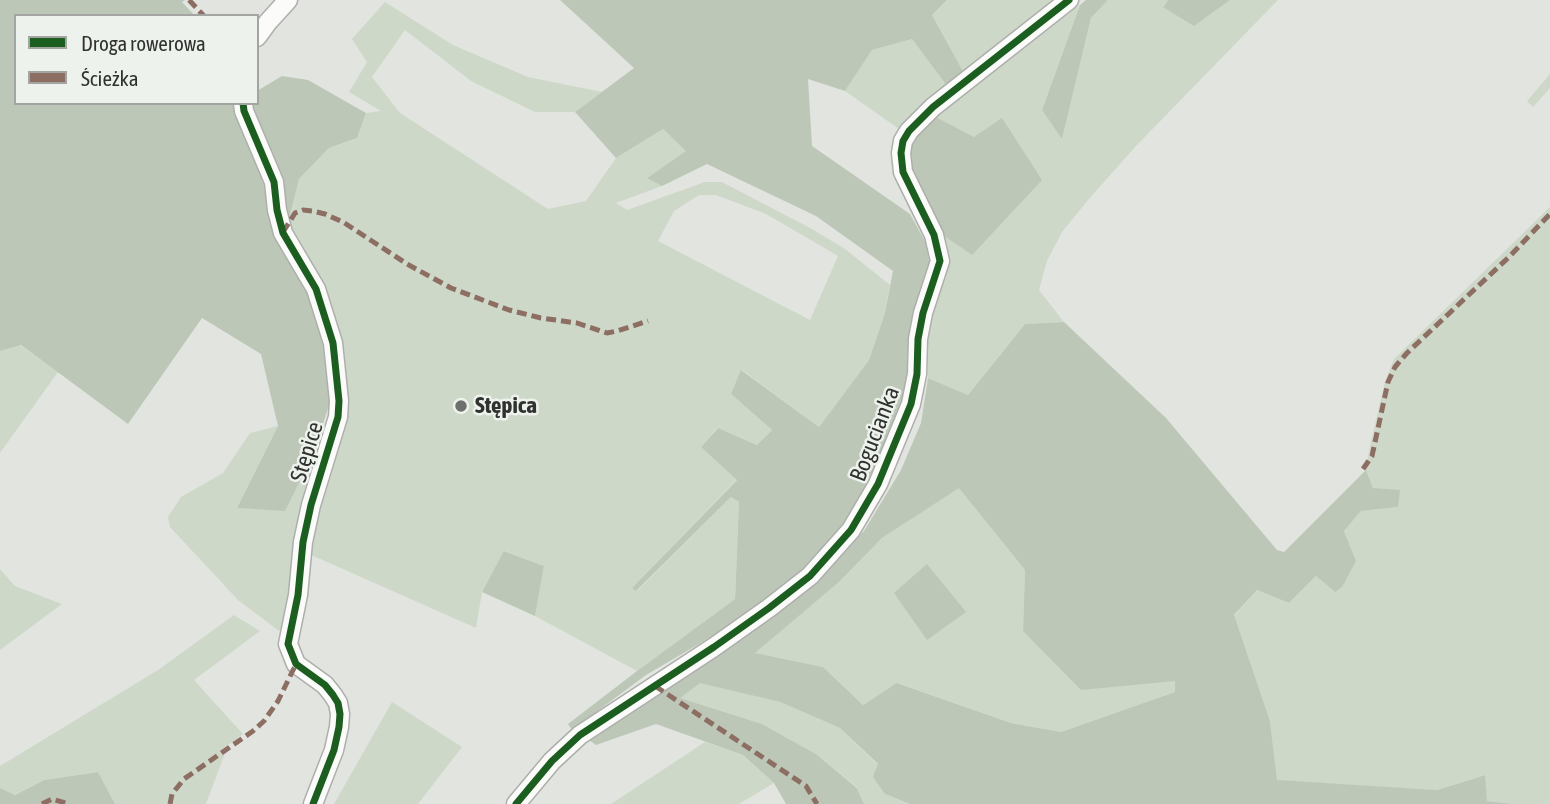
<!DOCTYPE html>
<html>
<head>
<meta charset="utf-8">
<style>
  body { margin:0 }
  #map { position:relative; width:1550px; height:804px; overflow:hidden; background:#e2e4e0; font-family:"Asap Condensed",sans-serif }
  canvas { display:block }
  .legend { position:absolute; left:14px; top:14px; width:245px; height:91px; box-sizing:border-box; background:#eef2ec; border:2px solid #a2a5a1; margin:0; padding:9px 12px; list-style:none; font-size:21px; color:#303230 }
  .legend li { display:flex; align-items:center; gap:14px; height:35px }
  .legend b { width:35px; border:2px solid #a2a5a1 }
</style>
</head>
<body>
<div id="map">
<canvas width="1550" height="804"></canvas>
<ul class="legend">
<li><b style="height:9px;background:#1b5e20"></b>Droga rowerowa</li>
<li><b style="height:9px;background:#8d6e63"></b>Ścieżka</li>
</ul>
</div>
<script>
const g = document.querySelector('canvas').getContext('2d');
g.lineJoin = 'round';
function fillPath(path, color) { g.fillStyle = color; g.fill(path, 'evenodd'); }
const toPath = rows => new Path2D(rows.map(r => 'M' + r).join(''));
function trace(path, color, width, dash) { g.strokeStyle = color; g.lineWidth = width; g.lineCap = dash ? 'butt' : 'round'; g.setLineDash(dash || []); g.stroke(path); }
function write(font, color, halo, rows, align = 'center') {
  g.font = font + ' "Asap Condensed",sans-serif'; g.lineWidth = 5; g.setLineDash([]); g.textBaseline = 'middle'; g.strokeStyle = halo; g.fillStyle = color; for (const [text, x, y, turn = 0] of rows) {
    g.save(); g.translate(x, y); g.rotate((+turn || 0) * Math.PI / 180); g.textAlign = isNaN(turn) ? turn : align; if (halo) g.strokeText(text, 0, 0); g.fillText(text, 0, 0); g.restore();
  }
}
const green = toPath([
  [947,0,1057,0,964,73,932,15],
  [1108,0,1168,0,1163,6,1194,25,1230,0,1278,0,1136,146,1088,200,1062,232,1047,261,1039,290,1064,322,1025,324,968,395,928,378,928,323,944,268,944,236,972,255,974,137,936,117,1080,5,1042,110,1062,138,1091,18],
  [385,2,453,45,528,77,602,92,575,112,535,112,471,81,405,30,372,77,400,113,548,209,586,201,616,158,663,129,687,151,648,177,662,186,616,203,627,210,705,182,722,182,812,229,845,249,890,285,885,313,869,360,819,427,742,370,731,394,772,430,758,445,717,428,701,447,737,479,632,588,637,591,731,497,739,502,735,599,637,671,535,616,544,566,505,551,482,592,476,628,309,554,342,420,345,401,285,231,299,179,329,148,357,138,366,113,381,111,349,92,367,62,352,39],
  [699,195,716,195,766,214,838,256,810,320,658,241,674,211],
  [912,39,947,86,918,109,899,129,845,91,872,50],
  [1550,74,1550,88,1533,107,1527,101],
  [1550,207,1550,804,1514,804,1487,801,1484,775,1437,790,1277,781,1270,721,1234,616,1257,590,1289,603,1316,576,1335,592,1356,561,1344,531,1361,511,1398,507,1373,488,1366,470,1370,446,1385,382,1394,359],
  [20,345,58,372,0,453,0,351],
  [278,426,237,508,285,510,313,455,319,467,287,625,279,631,238,600,170,527,168,517,181,497,223,473,250,433],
  [959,487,1025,570,1023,631,1176,681,1175,692,1061,732,1011,723,898,683,863,705,823,667,754,653,839,582,882,538],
  [0,569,15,586,62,604,0,650],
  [234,615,260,631,194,680,243,734,228,745,206,804,115,804,98,772,44,780,14,795,0,788,0,766,158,670],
  [700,682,780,702,840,728,878,765,885,794,910,804,864,804,857,787,816,754,762,724,679,698],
  [392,702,462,747,418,804,334,804],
  [705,742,743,755,774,783,739,804,611,804]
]);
const forest = toPath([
  [0,0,185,0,182,2,195,16,16,16,16,103,257,103,257,91,282,76,308,80,366,113,357,138,329,148,299,179,282,246,311,293,326,353,331,399,313,455,285,511,237,508,278,426,261,354,202,318,128,424,21,345,0,351],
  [560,0,947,0,932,15,964,73,947,86,912,39,872,50,845,91,808,79,812,146,910,214,926,243,930,266,912,322,910,370,905,414,850,522,809,566,762,607,646,675,572,730,568,724,637,671,735,599,739,502,731,497,636,591,632,588,737,480,701,447,718,428,757,445,772,430,731,394,741,370,819,427,869,360,885,313,893,271,816,216,707,164,662,186,647,178,686,151,663,129,616,158,575,112,634,68],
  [1086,0,1108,0,1091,18,1062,139,1042,110,1080,5],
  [1168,0,1230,0,1194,26,1163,7],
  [936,117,974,137,1002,118,1042,180,972,255,944,236,915,182,909,163,911,148,919,132],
  [1064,322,1166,418,1277,550,1284,552,1366,470,1373,488,1400,490,1398,507,1361,511,1344,531,1356,561,1342,587,1335,592,1316,576,1289,603,1257,590,1234,615,1270,721,1277,780,1437,790,1485,775,1487,801,1514,804,910,804,885,794,873,777,878,764,840,728,780,702,700,683,680,698,762,724,816,754,857,788,864,804,786,804,774,783,743,755,656,724,596,745,589,740,625,711,816,579,864,531,901,470,921,423,928,378,968,395,1025,324],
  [959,488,1025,570,1023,631,1081,690,1175,681,1175,692,1061,732,1011,723,897,683,863,705,823,667,755,653,839,582,882,538],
  [504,551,544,566,535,616,482,592],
  [927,564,966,612,927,640,894,593],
  [98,772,115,804,0,804,0,788,15,795,44,780]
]);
const minor = toPath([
  [257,37,268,22,288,0],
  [243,103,244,111,274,182,277,210,283,233,316,289,333,343,339,401,338,417,311,505,303,542,298,595,288,644,296,664,325,685,333,695,338,703,340,714,339,727,334,750,313,804],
  [516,804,552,761,580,735,714,647,769,608,810,576,851,530,878,484,911,404,917,374,918,339,923,313,940,261,934,235,903,172,901,153,903,141,909,131,933,107,1069,0]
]);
const quiet = toPath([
  [189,0,204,16],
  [283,232,295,213,303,210,313,211,325,214,343,222,407,264,451,288,509,310,541,318,577,323,607,333,617,331,648,321],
  [1363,469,1372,456,1388,382,1395,367,1407,353,1510,256,1550,214],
  [655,686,806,786,817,804],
  [42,804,52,799,69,804],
  [170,804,172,794,184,779,253,731,264,721,278,701,296,664]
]);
const cycleway = toPath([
  [243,103,244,111,274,182,277,210,283,233,316,289,333,343,339,401,338,417,311,505,303,542,298,595,288,644,296,664,325,685,333,695,338,703,340,714,339,727,334,750,313,804],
  [516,804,552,761,580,735,714,647,769,608,810,576,851,530,878,484,911,404,917,374,918,339,923,313,940,261,934,235,903,172,901,153,903,141,909,131,933,107,1069,0]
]);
const markers = [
  [461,406,7,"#6e706e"]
];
const poiNames = [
  ["Stępica",475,406]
];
const streetNames = [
  ["Bogucianka",875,434,-69],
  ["Stępice",307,452,-73]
];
fillPath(green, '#ced8c8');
fillPath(forest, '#bdc7b7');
trace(minor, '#aeafad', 21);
trace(minor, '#fbfbfa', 18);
trace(quiet, '#8d6e63', 5, [10, 5]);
trace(cycleway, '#1b5e20', 7);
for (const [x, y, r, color] of markers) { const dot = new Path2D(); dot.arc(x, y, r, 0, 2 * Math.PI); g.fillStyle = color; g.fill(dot); trace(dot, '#eef2ec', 2.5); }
write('bold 23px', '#303230', '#eef2ec', poiNames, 'left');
write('23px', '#303230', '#eef2ec', streetNames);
</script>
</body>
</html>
